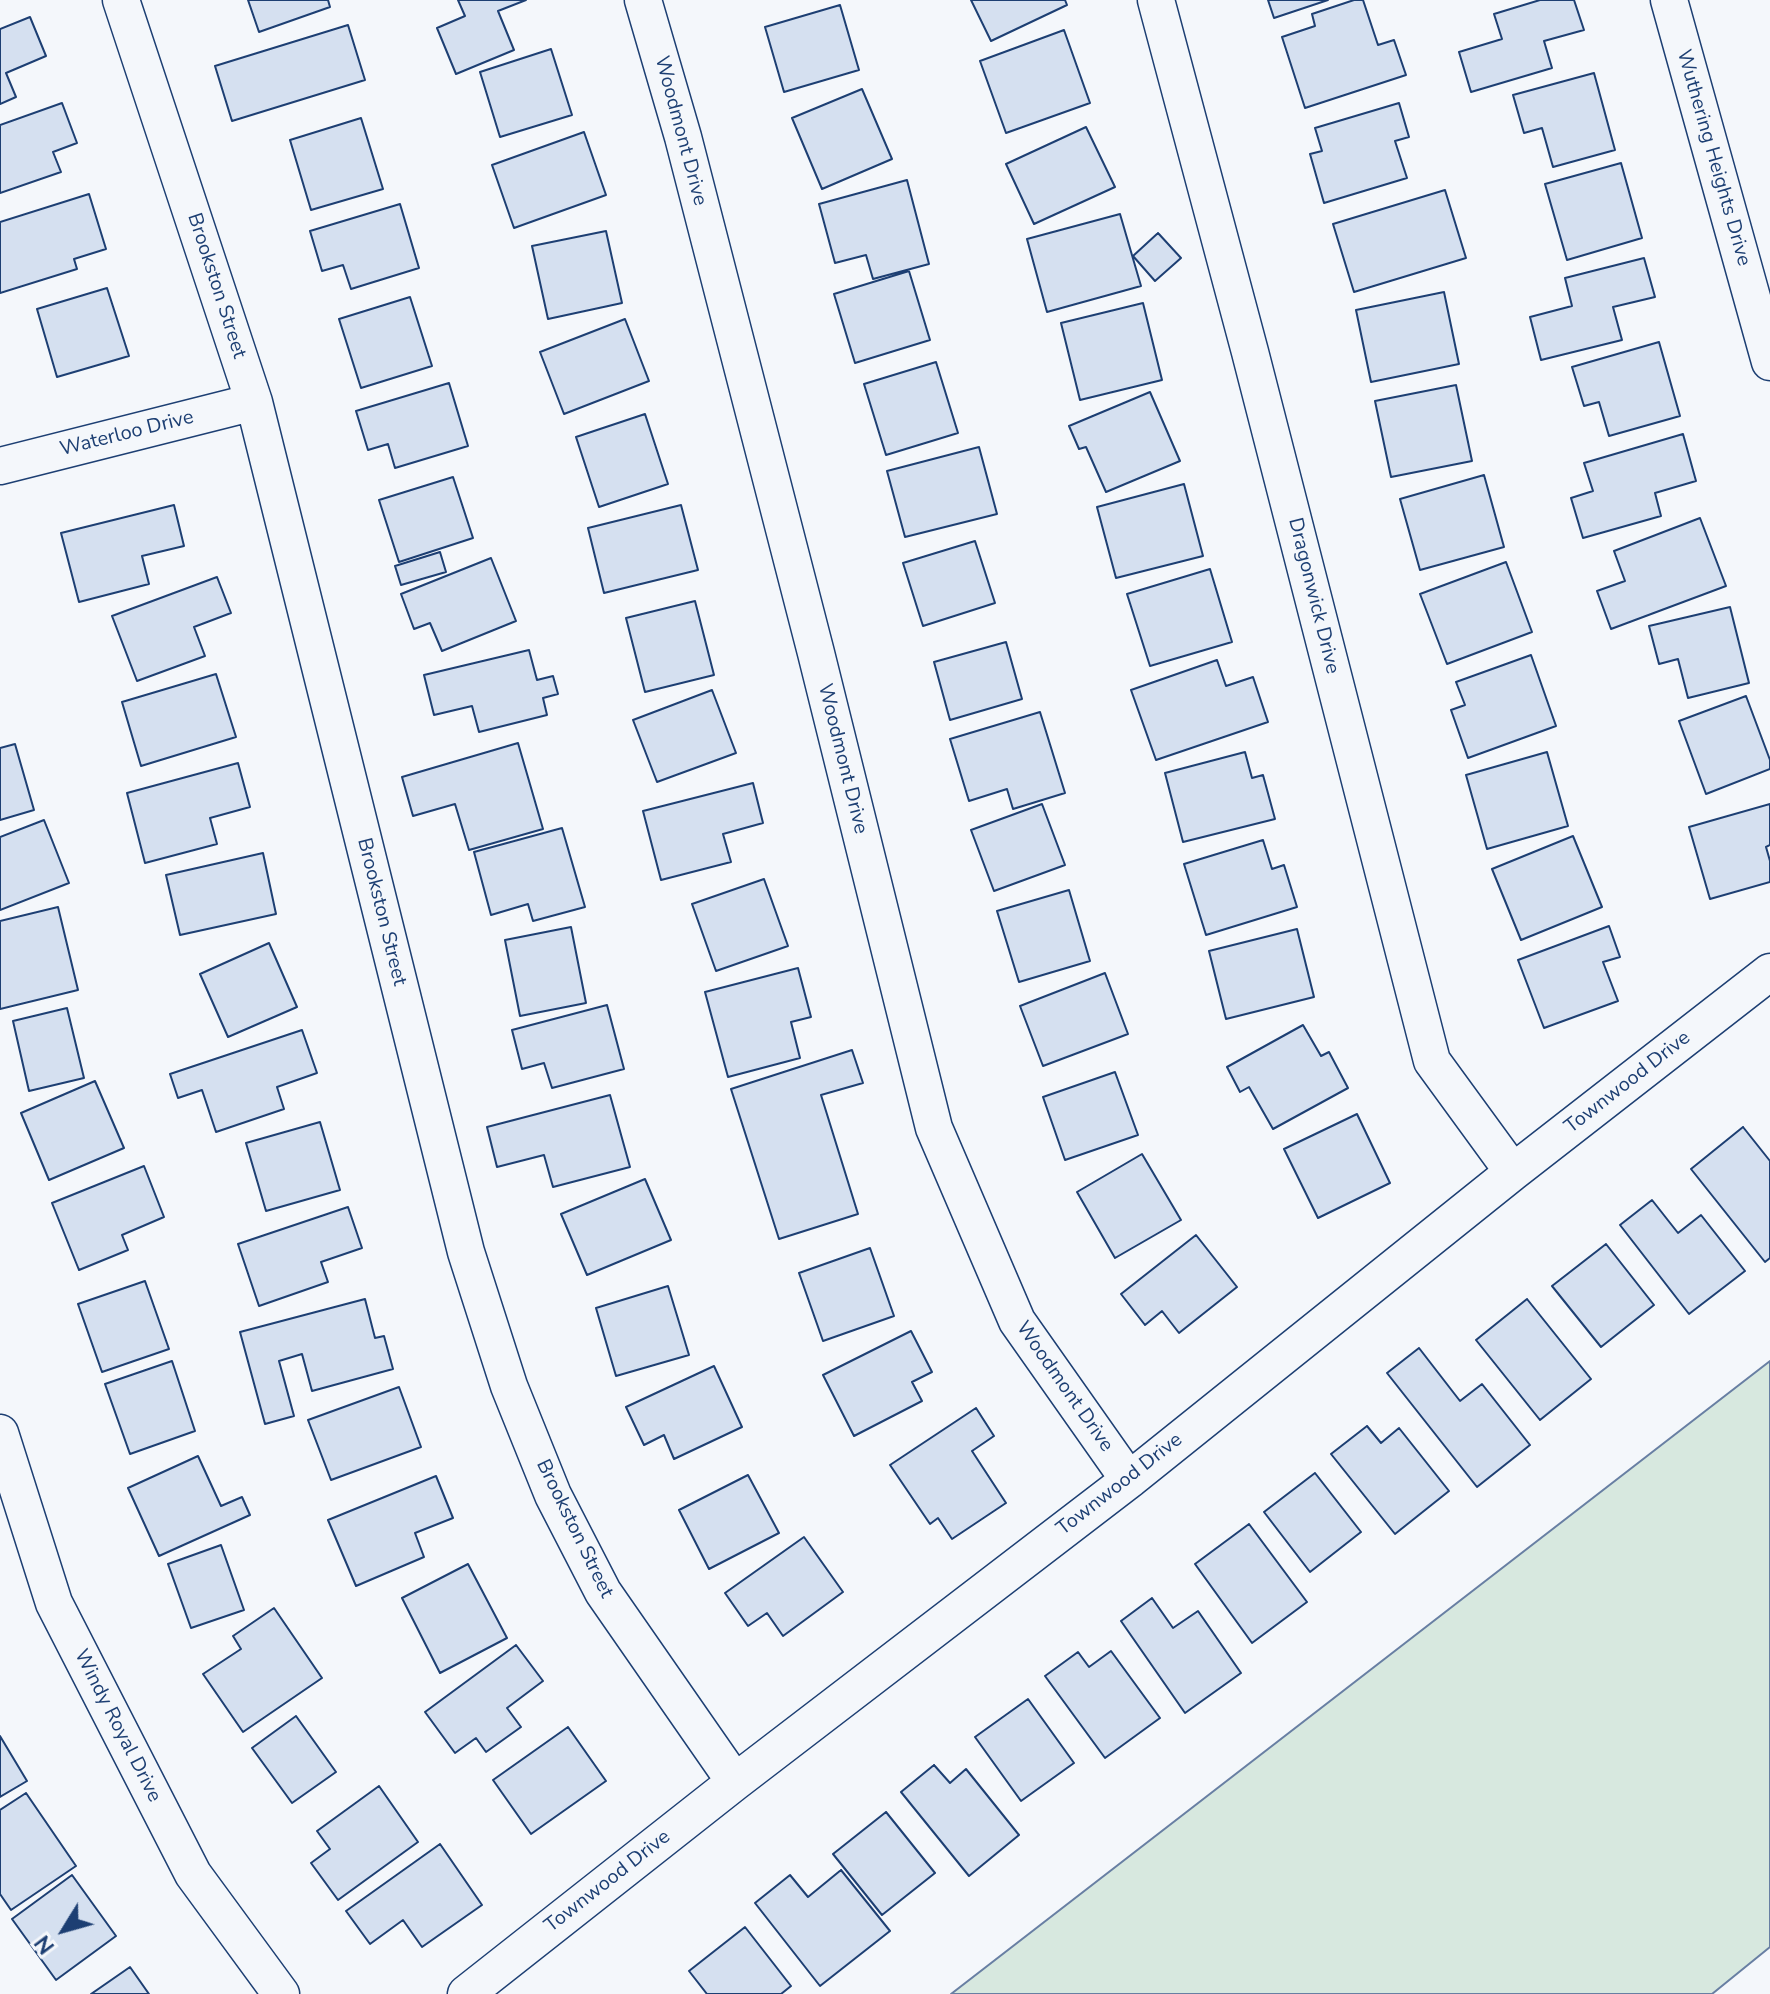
<!DOCTYPE html>
<html>
<head>
<meta charset="utf-8">
<style>
  body { margin:0 }
  #map { position:relative; width:1770px; height:1994px; overflow:hidden; background:#f4f7fb; font-family:"Nunito Sans",sans-serif }
  canvas { display:block }
  .north { position:absolute; left:24px; top:1890px; width:80px; height:80px; -webkit-text-stroke:6px #f4f7fb; paint-order:stroke; rotate:233deg; font-size:22px; font-weight:700; line-height:32px; text-align:center; color:#1d3f73 }
  .north::after { content:''; display:block; margin:auto; width:28px; height:36px; background:#1d3f73; clip-path:polygon(50% 0,100% 100%,50% 72%,0 100%) }
</style>
</head>
<body>
<div id="map">
<canvas width="1770" height="1994"></canvas>
<div class="north">N</div>
</div>
<script>
const g = document.querySelector('canvas').getContext('2d');
g.lineJoin = 'round';
function fillPath(path, color) { g.fillStyle = color; g.fill(path, 'evenodd'); }
const toPath = rows => new Path2D(rows.map(r => 'M' + r).join(''));
function trace(path, color, width, dash) { g.strokeStyle = color; g.lineWidth = width; g.lineCap = dash ? 'butt' : 'round'; g.setLineDash(dash || []); g.stroke(path); }
function write(font, color, halo, rows, align = 'center') {
  g.font = font + ' "Nunito Sans",sans-serif'; g.lineWidth = 6; g.setLineDash([]); g.textBaseline = 'middle'; g.strokeStyle = halo; g.fillStyle = color; for (const [text, x, y, turn = 0] of rows) {
    g.save(); g.translate(x, y); g.rotate((+turn || 0) * Math.PI / 180); g.textAlign = isNaN(turn) ? turn : align; if (halo) g.strokeText(text, 0, 0); g.fillText(text, 0, 0); g.restore();
  }
}
const green = toPath([
  [1770,1361,1770,1947,1712,1994,951,1994,1770,1361]
]);
const building = toPath([
  [248,0,328,0,330,7,259,32,248,0],
  [458,0,526,0,498,11,514,50,456,74,437,28,465,16,458,0],
  [971,0,1065,0,1067,5,991,41,971,0],
  [1268,0,1328,0,1274,18,1268,0],
  [1354,0,1363,0,1378,45,1394,40,1406,75,1305,108,1282,37,1315,26,1312,14,1354,0],
  [1540,0,1574,0,1584,30,1544,41,1552,68,1471,92,1459,52,1502,39,1494,14,1540,0],
  [840,5,859,70,784,92,765,27,840,5],
  [30,17,46,56,6,73,16,97,0,104,0,29,30,17],
  [348,25,365,80,232,121,215,66,348,25],
  [1064,30,1090,103,1006,133,980,61,1064,30],
  [551,49,572,115,500,137,480,72,551,49],
  [1594,73,1615,150,1553,167,1542,128,1524,133,1513,95,1594,73],
  [862,89,892,159,822,189,792,118,862,89],
  [62,103,77,143,53,152,61,172,0,193,0,125,62,103],
  [1399,103,1409,137,1395,141,1407,178,1324,203,1310,154,1322,151,1315,128,1399,103],
  [361,118,383,189,311,210,290,140,361,118],
  [1086,127,1115,187,1034,224,1006,164,1086,127],
  [584,132,606,195,514,228,492,165,584,132],
  [1621,163,1642,238,1567,260,1545,184,1621,163],
  [907,180,929,264,873,279,866,255,835,263,819,204,907,180],
  [1445,190,1466,258,1354,292,1333,224,1445,190],
  [89,194,106,249,74,259,77,269,0,293,0,222,89,194],
  [400,204,419,268,351,289,343,265,322,271,310,231,400,204],
  [1120,214,1141,286,1047,312,1027,239,1120,214],
  [606,231,622,303,548,319,532,246,606,231],
  [1158,233,1181,258,1155,281,1133,256,1158,233],
  [1644,258,1655,297,1613,307,1622,340,1541,360,1530,317,1572,306,1565,278,1644,258],
  [909,271,930,340,855,363,834,294,909,271],
  [107,288,129,356,57,377,37,309,107,288],
  [1444,292,1459,364,1371,382,1356,310,1444,292],
  [410,297,432,366,361,388,339,319,410,297],
  [1143,303,1162,380,1080,400,1061,323,1143,303],
  [625,319,649,381,564,414,540,352,625,319],
  [1659,342,1680,416,1609,436,1599,402,1584,406,1572,367,1659,342],
  [936,362,958,433,886,455,864,384,936,362],
  [449,383,468,446,395,468,388,444,368,450,356,411,449,383],
  [1456,385,1472,461,1391,477,1375,401,1456,385],
  [1150,392,1180,461,1106,492,1086,447,1079,449,1069,426,1150,392],
  [645,414,668,484,599,507,576,437,645,414],
  [1683,434,1696,481,1655,493,1661,516,1583,538,1571,498,1593,491,1584,463,1683,434],
  [979,447,997,514,905,537,887,471,979,447],
  [1484,475,1504,547,1420,570,1400,499,1484,475],
  [453,477,473,538,399,562,379,500,453,477],
  [1184,484,1203,556,1116,578,1097,507,1184,484],
  [174,505,184,546,142,556,149,584,79,602,61,533,174,505],
  [681,505,698,570,604,593,588,528,681,505],
  [1700,518,1726,586,1611,629,1597,591,1625,581,1614,551,1700,518],
  [975,541,995,603,923,626,903,563,975,541],
  [440,552,446,572,401,585,395,566,440,552],
  [491,558,516,621,442,651,430,623,414,629,401,594,491,558],
  [1506,562,1532,632,1447,664,1420,594,1506,562],
  [1210,569,1232,642,1150,666,1127,594,1210,569],
  [217,577,231,613,194,627,205,656,137,681,112,616,217,577],
  [695,601,714,675,645,692,626,618,695,601],
  [1730,607,1749,683,1688,698,1678,659,1659,664,1649,626,1730,607],
  [1006,642,1022,699,950,720,934,662,1006,642],
  [529,650,537,680,553,676,558,694,543,698,547,715,479,732,472,706,434,715,424,675,529,650],
  [1531,655,1556,726,1468,758,1451,710,1465,705,1456,682,1531,655],
  [1217,660,1226,686,1253,677,1268,722,1156,760,1131,690,1217,660],
  [216,674,236,737,141,766,122,702,216,674],
  [712,690,736,753,657,782,633,720,712,690],
  [1746,696,1770,760,1770,769,1706,794,1679,721,1746,696],
  [1040,712,1065,793,1013,809,1007,789,969,801,950,739,1040,712],
  [518,743,543,829,469,850,455,804,413,816,402,777,518,743],
  [15,744,34,810,0,820,0,748,15,744],
  [1245,752,1252,778,1263,775,1275,819,1183,842,1165,773,1245,752],
  [1547,752,1568,826,1487,849,1466,775,1547,752],
  [238,763,250,807,210,818,217,844,145,863,127,793,238,763],
  [753,783,763,823,723,834,731,862,661,880,643,811,753,783],
  [1042,804,1065,865,994,891,971,830,1042,804],
  [1770,804,1770,845,1766,847,1770,861,1770,882,1710,899,1689,827,1770,804],
  [44,820,69,883,0,910,0,837,44,820],
  [562,828,585,907,533,921,528,904,491,915,474,852,562,828],
  [1573,836,1602,907,1521,940,1492,869,1573,836],
  [1263,840,1272,869,1284,865,1297,907,1206,935,1184,864,1263,840],
  [263,853,276,914,180,935,166,875,263,853],
  [764,879,788,946,716,971,692,904,764,879],
  [1069,890,1090,961,1019,982,997,911,1069,890],
  [58,907,78,990,0,1009,0,921,58,907],
  [1609,926,1620,957,1603,962,1618,1001,1544,1028,1518,960,1609,926],
  [571,927,586,1003,520,1016,505,940,571,927],
  [1297,929,1314,997,1226,1019,1209,951,1297,929],
  [269,943,297,1007,228,1037,200,974,269,943],
  [798,968,811,1017,791,1022,800,1058,728,1077,705,992,798,968],
  [1105,973,1128,1034,1043,1066,1020,1006,1105,973],
  [607,1005,624,1069,552,1088,544,1063,522,1069,512,1030,607,1005],
  [67,1008,84,1078,29,1091,13,1021,67,1008],
  [1303,1025,1321,1056,1329,1052,1348,1088,1273,1129,1249,1087,1240,1092,1227,1067,1303,1025],
  [302,1030,317,1073,277,1087,284,1109,216,1132,202,1090,178,1098,170,1074,302,1030],
  [852,1050,863,1083,821,1095,858,1214,779,1239,731,1089,852,1050],
  [1115,1072,1138,1135,1065,1160,1043,1097,1115,1072],
  [95,1081,124,1148,49,1180,21,1113,95,1081],
  [610,1095,630,1167,553,1187,544,1155,497,1167,487,1127,610,1095],
  [1357,1114,1390,1183,1318,1218,1284,1149,1357,1114],
  [320,1122,340,1190,266,1211,246,1143,320,1122],
  [1743,1127,1770,1161,1770,1258,1765,1262,1691,1169,1743,1127],
  [1142,1154,1181,1220,1115,1258,1077,1192,1142,1154],
  [144,1166,164,1217,122,1235,128,1250,79,1270,52,1203,144,1166],
  [645,1179,671,1240,587,1275,561,1214,645,1179],
  [1652,1200,1678,1233,1701,1215,1745,1271,1689,1314,1620,1225,1652,1200],
  [348,1207,362,1248,321,1262,328,1282,259,1306,238,1244,348,1207],
  [1196,1235,1237,1287,1179,1333,1162,1311,1145,1325,1121,1294,1196,1235],
  [1606,1244,1654,1305,1601,1347,1552,1286,1606,1244],
  [870,1248,894,1316,823,1341,799,1273,870,1248],
  [145,1281,169,1349,102,1372,78,1304,145,1281],
  [668,1286,689,1355,616,1376,596,1308,668,1286],
  [365,1299,375,1338,384,1336,393,1369,312,1391,302,1354,279,1361,294,1416,265,1424,240,1332,365,1299],
  [1527,1299,1591,1379,1540,1420,1476,1340,1527,1299],
  [911,1331,932,1372,912,1382,922,1401,854,1436,823,1375,911,1331],
  [1419,1348,1460,1401,1482,1384,1530,1445,1477,1487,1387,1373,1419,1348],
  [172,1361,195,1431,130,1454,105,1384,172,1361],
  [714,1366,742,1427,674,1459,664,1435,644,1445,626,1407,714,1366],
  [399,1387,421,1447,331,1480,308,1420,399,1387],
  [976,1408,994,1436,972,1451,1006,1503,952,1539,938,1518,930,1524,890,1465,976,1408],
  [1367,1426,1381,1443,1399,1428,1449,1491,1395,1534,1331,1454,1367,1426],
  [198,1456,221,1506,242,1497,250,1515,159,1556,128,1488,198,1456],
  [1315,1473,1361,1532,1310,1572,1264,1512,1315,1473],
  [748,1475,779,1533,709,1569,679,1510,748,1475],
  [436,1476,453,1518,415,1533,424,1557,356,1586,328,1520,436,1476],
  [1249,1524,1307,1602,1252,1643,1195,1564,1249,1524],
  [804,1537,843,1592,783,1636,767,1613,748,1626,725,1593,804,1537],
  [221,1545,244,1610,191,1628,168,1564,221,1545],
  [468,1564,507,1638,440,1673,402,1598,468,1564],
  [1152,1598,1173,1628,1198,1611,1241,1673,1185,1713,1121,1621,1152,1598],
  [274,1608,322,1678,243,1732,203,1674,241,1649,233,1636,274,1608],
  [516,1645,543,1681,507,1708,521,1727,486,1752,476,1738,455,1753,425,1712,516,1645],
  [1111,1651,1160,1718,1105,1758,1045,1676,1078,1652,1089,1667,1111,1651],
  [1028,1699,1074,1763,1021,1801,975,1737,1028,1699],
  [296,1716,336,1772,292,1803,252,1748,296,1716],
  [568,1727,606,1781,531,1834,493,1780,568,1727],
  [0,1736,27,1781,0,1797,0,1736],
  [934,1765,950,1783,966,1769,1019,1835,969,1876,901,1792,934,1765],
  [379,1786,418,1842,338,1900,311,1863,330,1849,317,1831,379,1786],
  [26,1793,76,1866,11,1910,0,1894,0,1810,26,1793],
  [886,1812,935,1873,882,1915,833,1854,886,1812],
  [440,1844,482,1905,422,1947,403,1920,370,1944,346,1911,440,1844],
  [841,1870,890,1931,820,1986,755,1903,790,1875,808,1897,841,1870],
  [72,1875,116,1936,56,1980,12,1919,72,1875],
  [745,1927,791,1986,781,1994,707,1994,689,1971,745,1927],
  [130,1967,149,1994,91,1994,130,1967]
]);
const minor = toPath([
  [121,0,254,402,466,1252,509,1386,553,1495,603,1592,735,1782],
  [643,0,683,137,816,653,934,1128,1017,1321,1129,1480],
  [1156,0,1250,352,1432,1061,1513,1172],
  [1669,0,1770,362],
  [0,466,254,402],
  [0,1433,54,1603,193,1874,281,1994],
  [466,1994,735,1782,1129,1480,1513,1172,1770,972]
]);
const streetNames = [
  ["Woodmont Drive",680,131,75],
  ["Wuthering Heights Drive",1713,158,74],
  ["Brookston Street",216,286,72],
  ["Waterloo Drive",127,434,-14],
  ["Dragonwick Drive",1313,596,76],
  ["Woodmont Drive",842,759,76],
  ["Brookston Street",381,912,76],
  ["Townwood Drive",1628,1083,-38],
  ["Woodmont Drive",1064,1387,55],
  ["Townwood Drive",1120,1485,-38],
  ["Brookston Street",574,1529,64],
  ["Windy Royal Drive",117,1726,63],
  ["Townwood Drive",608,1882,-38]
];
fillPath(green, '#d7e8df');
trace(green, '#687fa3', 2);
fillPath(building, '#d5e0f0');
trace(building, '#1d3f73', 2);
trace(minor, '#1d3f73', 39);
trace(minor, '#f4f7fb', 36);
write('20px', '#1d3f73', '#f4f7fb', streetNames);
</script>
</body>
</html>
